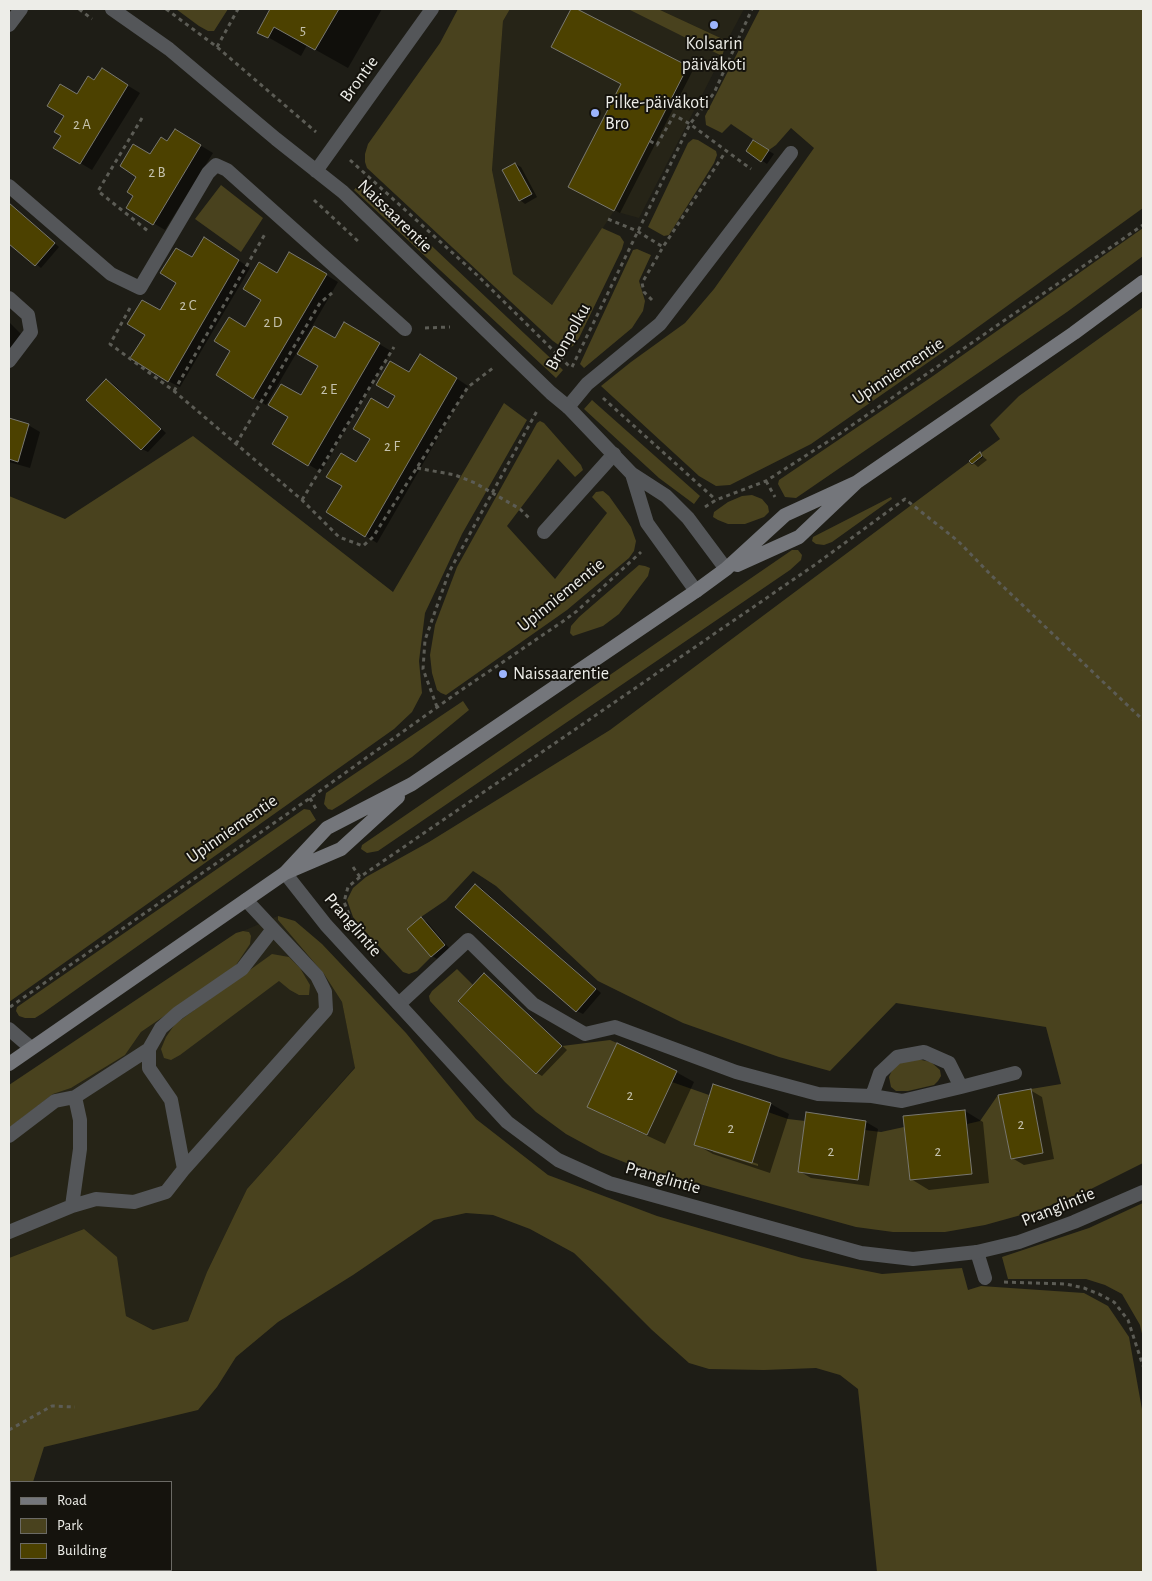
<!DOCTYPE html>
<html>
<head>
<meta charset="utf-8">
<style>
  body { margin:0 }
  #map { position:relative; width:1152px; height:1581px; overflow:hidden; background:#1e1d16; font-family:"Alegreya Sans",sans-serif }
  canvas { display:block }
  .frame { position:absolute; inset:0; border:10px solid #edede8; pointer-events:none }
  .legend { position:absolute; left:10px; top:1481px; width:162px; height:90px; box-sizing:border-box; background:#15130d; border:1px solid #6b6a65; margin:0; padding:6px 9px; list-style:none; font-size:15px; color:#edede8 }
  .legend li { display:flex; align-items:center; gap:10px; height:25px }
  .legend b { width:25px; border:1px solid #6b6a65 }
</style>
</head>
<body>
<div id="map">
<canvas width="1152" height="1581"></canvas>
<div class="frame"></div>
<ul class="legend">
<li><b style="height:6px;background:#74767b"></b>Road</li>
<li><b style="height:14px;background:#49421e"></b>Park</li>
<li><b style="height:14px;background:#4c4100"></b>Building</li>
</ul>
</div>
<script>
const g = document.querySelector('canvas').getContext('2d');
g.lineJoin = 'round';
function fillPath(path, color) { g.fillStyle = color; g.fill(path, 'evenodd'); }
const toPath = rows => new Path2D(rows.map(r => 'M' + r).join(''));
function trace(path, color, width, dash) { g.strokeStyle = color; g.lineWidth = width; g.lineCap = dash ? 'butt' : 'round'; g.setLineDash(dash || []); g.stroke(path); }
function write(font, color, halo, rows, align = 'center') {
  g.font = font + ' "Alegreya Sans",sans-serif'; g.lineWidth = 4; g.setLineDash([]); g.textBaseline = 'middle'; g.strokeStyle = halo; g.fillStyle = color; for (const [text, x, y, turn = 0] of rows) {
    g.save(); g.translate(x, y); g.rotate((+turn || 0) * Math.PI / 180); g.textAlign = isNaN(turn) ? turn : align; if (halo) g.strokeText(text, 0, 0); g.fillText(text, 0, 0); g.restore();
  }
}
const built = toPath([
  [510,9,628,9,722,56,639,218,614,211,552,305,513,274,492,170,503,21],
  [658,9,744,9,727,41],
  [278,916,278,920,324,974,342,1002,355,1067,247,1189,207,1272,188,1321,153,1330,126,1316,116,1257,84,1229,9,1258,9,1128,53,1094,71,1088,125,1055,141,1032,234,968,249,932,243,931]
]);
const green = toPath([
  [176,9,228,9,214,31,208,31,199,26],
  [458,9,510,9,503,21,492,170,513,274,552,305,602,228,620,236,624,242,622,249,579,338,573,346,567,348,560,346,553,341,367,168,365,162,365,154,368,144,440,43],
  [628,9,658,9,727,41,722,56],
  [760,9,1143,9,1143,208,953,345,811,444,730,485,716,486,699,476,601,386,631,362,685,323,714,289,814,148,791,128,776,145,769,150,731,124,722,133,706,125,705,116],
  [693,139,698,140,716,151,717,155,714,163,669,235,664,236,648,227,688,143],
  [362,180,563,370,556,378,354,190],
  [221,185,263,218,241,252,195,219],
  [1143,228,1143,256,1067,312,796,498,785,497,778,484,779,480,933,376],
  [637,249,651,255,639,281,645,301,643,311,632,328,584,368,580,364,633,250],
  [1143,307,1143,1163,1091,1189,1039,1210,985,1225,945,1232,893,1232,856,1227,634,1166,601,1153,566,1134,536,1112,505,1082,430,1001,429,996,432,991,457,969,473,985,458,1002,536,1074,562,1046,610,1040,617,1043,588,1107,647,1135,672,1082,709,1095,694,1145,752,1163,768,1112,788,1119,805,1121,798,1172,857,1180,865,1130,881,1132,904,1127,910,1180,972,1174,967,1124,980,1121,998,1095,1011,1159,1043,1153,1031,1089,1061,1084,1046,1027,896,1003,830,1071,779,1057,683,1023,598,981,496,886,473,871,446,900,421,917,408,929,431,957,417,971,409,974,403,972,361,927,353,917,347,900,353,888,366,877,429,842,610,730,969,462,972,465,983,457,981,453,1000,439,990,425,1019,396],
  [592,400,700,496,694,504,659,478,584,409],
  [504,403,527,420,462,534,425,613,419,661,422,693,412,712,394,729,9,1002,9,496,65,519,193,436,393,592],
  [540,421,544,423,581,465,583,470,575,477,558,459,507,526,555,579,607,513,592,497,596,492,603,491,609,496,631,527,636,541,634,551,629,558,567,610,446,695,441,693,437,690,432,673,430,655,435,625,457,567,537,423],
  [752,495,762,499,768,506,769,512,764,517,745,524,728,524,718,520,713,517,714,512,728,502,742,496],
  [891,497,892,499,832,542,824,545,816,544,812,541,813,537],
  [792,550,798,550,802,555,801,560,790,570,378,851,367,853,361,849,362,845],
  [639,565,645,566,650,568,648,576,619,614,603,626,573,636,570,633,571,626,579,617],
  [463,701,469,710,412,757,342,804,332,810,328,809,324,804,326,793],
  [304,809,310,810,316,820,43,1013,35,1018,25,1018,19,1016,16,1011,17,1007],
  [278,916,295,921,322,944,406,1033,476,1119,548,1175,657,1216,802,1258,882,1274,962,1268,968,1290,981,1286,1084,1293,1108,1306,1129,1337,1143,1415,1143,1572,877,1572,858,1389,840,1375,816,1368,764,1370,709,1369,689,1363,652,1330,606,1284,574,1253,530,1229,493,1215,466,1213,434,1220,353,1275,278,1322,236,1357,217,1387,198,1410,44,1447,33,1482,11,1482,11,1504,9,1505,9,1258,84,1229,117,1257,126,1316,153,1330,188,1321,207,1272,247,1189,355,1068,342,1002,324,974,278,920],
  [243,931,249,932,251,936,250,944,234,968,141,1032,125,1055,71,1088,53,1094,9,1128,9,1085,236,933],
  [272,954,289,957,300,968,310,985,309,995,299,995,290,990,279,981,180,1055,171,1060,164,1058,161,1049,166,1037,175,1024],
  [917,1059,931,1062,940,1070,941,1076,938,1081,934,1085,908,1091,896,1091,891,1087,889,1077,893,1068,900,1062],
  [1143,1203,1143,1338,1140,1325,1122,1294,1105,1285,1086,1279,1008,1279,1002,1257,1089,1228]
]);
const shadow = toPath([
  [272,9,382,9,348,68,307,45,301,56,259,32],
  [573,9,693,70,620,213,575,190,623,84,553,47],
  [102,70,140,93,92,170,55,148,62,135,78,95,95,82],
  [175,130,213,153,165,230,128,208,135,196,151,156,168,142],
  [759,145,774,154,767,164,748,151],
  [515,164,521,167,537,197,525,204,520,200],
  [9,203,59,247,41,268,9,242],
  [217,246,250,268,180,387,168,381,160,312],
  [290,254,338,282,266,405,217,375],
  [9,322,22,335,9,349],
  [345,324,391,351,321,472,274,444],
  [432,362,468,386,377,543,328,512,410,374],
  [106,380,112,383,166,433,148,452,142,449,88,400],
  [9,419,28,425,40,432,30,468,9,462],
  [980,454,987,460,978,467,971,461],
  [476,885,481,888,601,993,583,1014,577,1011,457,906],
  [421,919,427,922,450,949,437,959,432,956],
  [484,975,490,978,567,1050,542,1076,537,1073],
  [676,1072,694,1082,665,1144,607,1117,589,1107],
  [714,1086,771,1104,789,1114,770,1173,713,1154,695,1144],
  [713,1149,758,1164,758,1166,713,1152],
  [1030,1090,1042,1097,1054,1159,1024,1165,1012,1158],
  [965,1111,983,1122,989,1183,929,1190,911,1179,905,1117],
  [866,1122,878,1129,869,1186,811,1178,799,1171]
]);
const building = toPath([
  [270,9,339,9,315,50,274,27,268,38,257,33,270,9],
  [571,9,577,9,688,66,614,211,568,187,621,84,551,47,571,9],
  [102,68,128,85,80,164,53,148,61,136,54,132,64,116,47,106,60,84,77,94,88,76,94,80,102,68],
  [175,129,201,145,153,225,126,208,133,196,127,192,136,177,120,166,133,144,150,154,161,137,167,141,175,129],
  [753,140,769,150,761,162,746,151,753,140],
  [515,163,532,194,519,201,502,170,515,163],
  [9,203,55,243,35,266,9,244,9,203],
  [204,237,239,260,168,382,130,358,145,335,127,324,142,300,160,310,176,283,160,273,176,248,192,257,204,237],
  [289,252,327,274,253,399,216,375,230,351,214,341,229,317,245,327,261,300,243,289,259,262,277,273,289,252],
  [344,322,380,343,308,466,272,444,288,417,268,405,281,384,301,395,318,366,297,354,314,326,335,338,344,322],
  [420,354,457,378,365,537,326,512,342,486,326,477,341,453,356,462,370,439,353,429,371,398,388,408,395,396,376,385,390,361,409,372,420,354],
  [106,379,161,429,141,450,86,400,106,379],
  [9,418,29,424,18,462,9,459,9,418],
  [980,452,982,456,972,464,969,461,980,452],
  [475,884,596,989,576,1012,455,907,475,884],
  [421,917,445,945,431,957,407,929,421,917],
  [484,973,562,1046,536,1074,458,1001,484,973],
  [617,1043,677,1071,647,1135,587,1107,617,1043],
  [713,1084,771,1103,752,1163,694,1145,713,1084],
  [1031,1089,1043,1153,1011,1159,998,1095,1031,1089],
  [965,1110,972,1174,910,1180,903,1116,965,1110],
  [806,1112,866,1121,858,1180,798,1172,806,1112]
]);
const path = toPath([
  [79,9,92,19],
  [166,9,217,47,316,132],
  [217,47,238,9],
  [142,118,98,191,148,231],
  [650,141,657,145,674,115,690,124,751,169],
  [350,160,477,275,571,368],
  [314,200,360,243],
  [608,219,637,231,663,247],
  [652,300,644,292,642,283,663,247,726,151],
  [130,308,110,344,174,391,302,500,339,537,363,546,373,537,468,387,493,368],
  [425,328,450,327],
  [572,367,690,124,714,93,752,9],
  [174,391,265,234],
  [603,398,716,500],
  [236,444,320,303,332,293],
  [417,468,455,475,475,483,520,509,529,518],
  [766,481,775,497],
  [302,500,394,347],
  [705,507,716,500,766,481,835,437,1143,225],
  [437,707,423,669,425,640,449,572,538,409],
  [310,798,316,809],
  [353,867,360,877],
  [349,914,344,902,348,887,360,877,816,564,905,499,958,541,991,575,1143,720],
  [10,1007,310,798,457,693,562,622,577,611,641,552],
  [1004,1282,1066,1284,1084,1288,1099,1294,1114,1302,1128,1320,1143,1366],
  [9,1430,52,1406,75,1407]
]);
const service = toPath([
  [9,186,111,274,140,288,208,173,216,165,227,170,405,329],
  [9,298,28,315,31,332,9,361],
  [568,407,587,384,660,324,791,153],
  [544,532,614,454],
  [399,1004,468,940,533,1004,585,1034,615,1027,736,1072,818,1094,872,1096,902,1101,961,1087,1015,1073],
  [9,1029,31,1048],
  [872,1096,880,1073,897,1057,924,1052,949,1063,961,1087],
  [9,1136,55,1101,75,1097,149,1049],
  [184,1169,171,1100,149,1068,149,1049,161,1028,178,1013,242,969,273,929],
  [72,1206,80,1149,80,1120,75,1097],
  [9,1232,72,1206,96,1199,134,1202,166,1192,184,1169,326,1010,325,992,317,976,246,900],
  [977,1252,985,1278]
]);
const minor = toPath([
  [112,9,169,49,276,139,343,192,551,393,568,407,632,474,666,496,688,518,726,569],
  [9,25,21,9],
  [316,171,432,9],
  [632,474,647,523,696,591],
  [285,873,326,925,507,1122,558,1160,609,1183,861,1253,913,1259,977,1252,1019,1242,1074,1222,1143,1192]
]);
const secondary = toPath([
  [737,565,799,537,857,482,1074,333,1143,282],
  [285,873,327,828,412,784,696,591,726,569,785,515,857,482],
  [9,1064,285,873,341,849,398,797]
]);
const markers = [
  [714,25,5,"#9cb4fd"],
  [595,113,5,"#9cb4fd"],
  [503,674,5,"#9cb4fd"]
];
const numberNames = [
  ["5",303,30],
  ["2 A",82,124],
  ["2 B",157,172],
  ["2 C",188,305],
  ["2 D",273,322],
  ["2 E",329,389],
  ["2 F",392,446],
  ["2",630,1095],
  ["2",1021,1124],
  ["2",731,1128],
  ["2",831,1151],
  ["2",938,1151]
];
const poiNames = [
  ["Kolsarin",714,44,"center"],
  ["päiväkoti",714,65,"center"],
  ["Pilke-päiväkoti",605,103],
  ["Bro",605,124],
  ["Naissaarentie",513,674]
];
const streetNames = [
  ["Brontie",359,79,-54],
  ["Naissaarentie",395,216,44],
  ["Bronpolku",568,337,-61],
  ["Upinniementie",898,371,-34],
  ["Upinniementie",561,595,-39],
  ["Upinniementie",232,829,-35],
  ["Pranglintie",353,925,49],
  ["Pranglintie",663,1178,16],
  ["Pranglintie",1058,1207,-22]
];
fillPath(built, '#262417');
fillPath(green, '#49421e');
fillPath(shadow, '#0007');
fillPath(building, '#4c4100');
trace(building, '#797870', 1);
trace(path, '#5c5c55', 3, [4, 4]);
trace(service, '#545659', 14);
trace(minor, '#545659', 14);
trace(secondary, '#74767b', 14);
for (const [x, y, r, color] of markers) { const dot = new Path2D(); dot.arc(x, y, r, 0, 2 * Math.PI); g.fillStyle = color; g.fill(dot); trace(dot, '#15130d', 2); }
write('15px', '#c5c2ae', null, numberNames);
write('18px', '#edede8', '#15130d', poiNames, 'left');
write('18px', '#edede8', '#15130d', streetNames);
</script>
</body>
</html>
